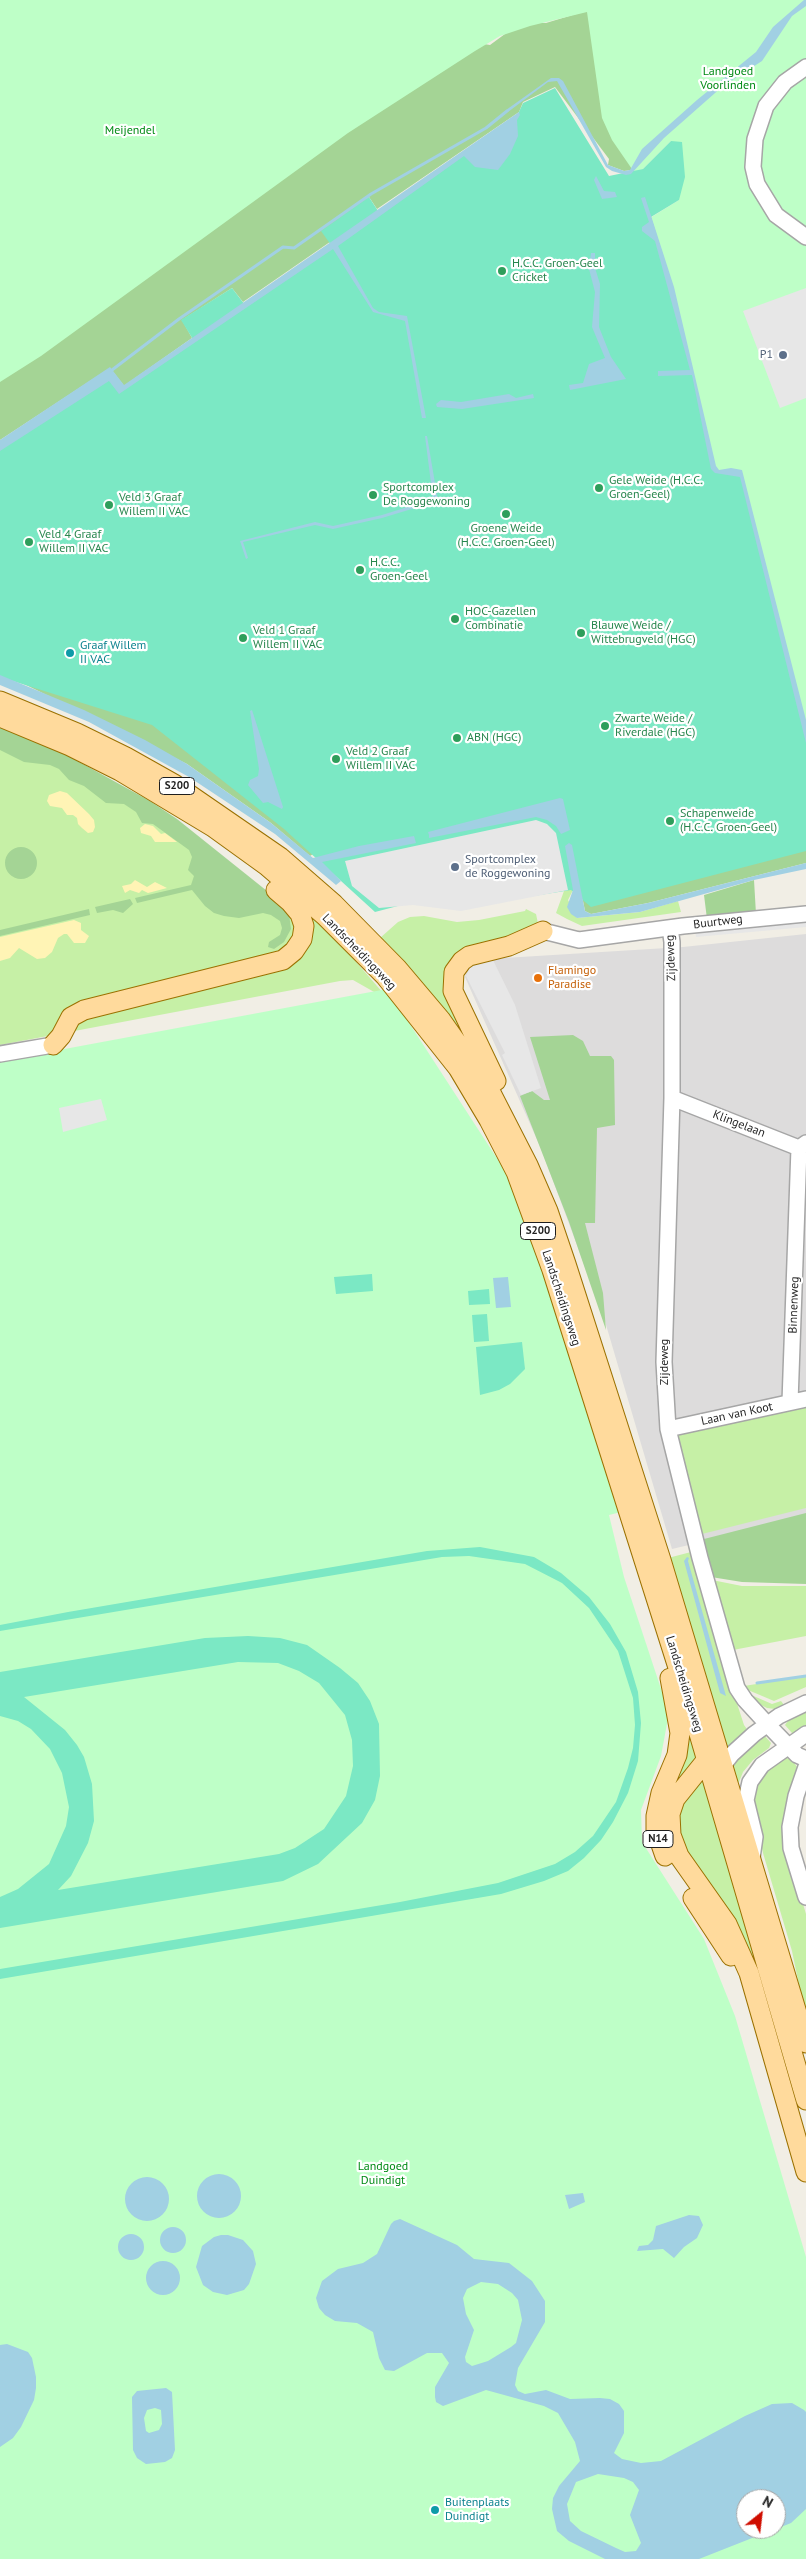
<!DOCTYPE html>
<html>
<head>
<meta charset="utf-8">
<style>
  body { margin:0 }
  #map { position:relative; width:806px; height:2559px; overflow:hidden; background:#f1eee5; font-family:"PT Sans",sans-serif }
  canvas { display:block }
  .north { position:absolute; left:736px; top:2489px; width:50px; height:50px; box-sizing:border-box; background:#fff; border:1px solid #a5a5a5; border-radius:50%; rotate:29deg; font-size:14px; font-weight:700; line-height:20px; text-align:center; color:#1f1f1f }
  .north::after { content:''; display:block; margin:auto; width:18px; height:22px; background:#cf0d00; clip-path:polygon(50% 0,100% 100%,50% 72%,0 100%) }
</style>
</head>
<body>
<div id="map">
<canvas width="806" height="2559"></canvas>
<div class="north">N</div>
</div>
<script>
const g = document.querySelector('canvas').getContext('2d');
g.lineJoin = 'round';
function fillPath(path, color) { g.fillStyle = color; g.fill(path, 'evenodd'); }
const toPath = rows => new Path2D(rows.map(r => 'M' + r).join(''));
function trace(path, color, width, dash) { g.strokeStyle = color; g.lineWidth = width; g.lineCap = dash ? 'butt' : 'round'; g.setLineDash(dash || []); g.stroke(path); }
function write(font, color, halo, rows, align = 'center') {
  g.font = font + ' "PT Sans",sans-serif'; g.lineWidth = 4.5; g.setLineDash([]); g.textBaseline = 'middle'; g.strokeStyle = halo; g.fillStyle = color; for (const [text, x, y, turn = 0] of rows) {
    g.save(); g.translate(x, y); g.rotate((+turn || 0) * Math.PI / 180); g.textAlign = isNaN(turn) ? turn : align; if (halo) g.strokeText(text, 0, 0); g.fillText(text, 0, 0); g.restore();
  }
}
const residential = toPath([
  [806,934,806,1517,672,1549,604,1318,542,1151,465,977,469,965,488,959,683,947]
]);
const grass = toPath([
  [0,726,90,771,288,915,299,903,338,941,390,1001,353,980,340,981,0,1045],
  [558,843,573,890,568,900,577,918,640,912,678,901,681,912,582,926,567,919,556,913,564,891,568,890],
  [526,909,536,914,539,928,453,961,481,1057,380,938,398,922,410,917,424,916,457,922,479,920,525,911],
  [806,1406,806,1508,702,1534,676,1435],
  [691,1552,728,1685,731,1685,744,1725,749,1732,728,1753,668,1558],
  [712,1580,742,1586,806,1586,806,1636,733,1650],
  [806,1676,806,1687,774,1701,748,1690,744,1686],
  [749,1694,772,1704,781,1701,784,1705,775,1709,767,1708,757,1703],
  [806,1709,806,1729,797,1734,792,1733,785,1725,790,1718],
  [692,1735,699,1758,677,1781,671,1777,684,1738],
  [764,1735,771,1743,769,1748,753,1760,743,1772,739,1782,735,1783,731,1765],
  [784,1757,792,1760,797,1767,785,1844,806,1914,806,2019,792,1951,763,1853,753,1806,755,1779],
  [703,1775,768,1997,729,1921,689,1863,677,1829,679,1806]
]);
const forest = toPath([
  [589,10,636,163,631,170,624,171,608,165,609,159,555,87,523,102,519,112,377,209,369,197,340,235,243,302,232,288,182,320,192,338,124,386,110,368,0,440,0,363,478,43,490,45,509,31,534,23,546,23],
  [0,667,141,677,313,854,310,856,271,823,187,764,18,681],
  [0,724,45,743,150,801,177,819,272,895,289,914,291,929,284,942,274,949,268,947,269,942,280,935,282,928,280,921,271,915,263,913,239,918,224,916,214,913,205,906,192,890,137,903,135,898,191,885,194,876,188,870,192,857,189,850,153,824,142,823,136,812,124,804,106,803,84,786,69,780,59,769,50,765,24,762,0,750],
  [572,845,806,849,806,863,648,903,591,914,585,911],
  '5 863a16 16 0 1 1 32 0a16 16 0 1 1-32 0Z',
  [754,880,756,914,707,919,704,895],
  [130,899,133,904,123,913,113,910,97,913,95,907],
  [89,909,90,915,0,936,0,930],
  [573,1035,583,1041,590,1056,611,1056,614,1060,615,1125,597,1128,595,1223,585,1223,603,1293,606,1330,569,1222,520,1096,532,1091,544,1100,550,1100,530,1037],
  [806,1513,806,1584,742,1582,711,1577,704,1539]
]);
const sand = toPath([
  [60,791,67,793,89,814,94,820,95,827,93,832,88,833,82,828,78,824,77,818,73,815,67,815,62,808,50,806,47,801,49,795],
  [145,824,153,826,161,834,165,833,177,842,155,842,151,836,141,833,140,828],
  [135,880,147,887,155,882,167,888,148,893,142,890,139,893,130,890,125,893,122,886,131,884],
  [74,920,81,923,81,930,89,936,85,943,74,943,67,934,64,934,58,938,52,952,45,958,37,959,19,948,10,958,0,961,0,937]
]);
const park = toPath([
  [0,0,806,0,806,729,718,472,714,469,650,218,679,200,671,141,643,169,634,172,612,140,602,118,587,12,530,26,500,36,475,51,348,133,41,356,0,382],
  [387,989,511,1180,567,1334,621,1512,609,1515,624,1577,669,1713,661,1756,641,1810,642,1842,704,1939,735,2016,806,2257,806,2559,0,2559,0,1061],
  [746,2499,776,2499,776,2529,746,2529]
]);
const pitch = toPath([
  [555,88,609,176,643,169,671,141,682,142,685,177,679,200,651,217,672,285,714,469,718,472,741,472,806,729,806,851,591,907,571,890,459,908,413,902,375,912,284,829,152,725,0,677,0,446,110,373,121,389,194,341,181,320,232,288,245,305,331,245,321,231,369,197,378,211,518,114,523,103],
  [372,1274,373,1291,336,1294,334,1277],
  [489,1289,490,1304,469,1305,468,1291],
  [487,1314,489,1341,474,1342,472,1315],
  [522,1342,525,1369,510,1384,499,1390,480,1395,476,1347],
  [480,1547,534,1557,561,1573,589,1597,610,1624,626,1652,638,1692,641,1723,638,1761,628,1793,613,1822,601,1840,584,1858,568,1871,544,1881,501,1894,0,1979,0,1969,400,1902,498,1883,555,1864,575,1852,593,1836,616,1802,628,1768,633,1748,635,1725,633,1698,618,1651,589,1608,562,1583,525,1564,469,1556,442,1557,0,1631,0,1625,68,1612,427,1551],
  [248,1636,280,1638,307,1645,340,1668,358,1683,370,1701,379,1724,380,1776,375,1800,362,1823,318,1864,283,1881,0,1928,0,1897,18,1889,49,1864,66,1826,69,1807,62,1773,50,1749,31,1729,18,1721,0,1716,0,1672,205,1638],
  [238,1662,278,1663,299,1671,319,1683,345,1715,352,1740,353,1766,346,1796,324,1829,295,1848,279,1854,58,1890,71,1876,88,1843,94,1821,92,1784,84,1757,77,1745,65,1730,24,1697]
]);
const parking = toPath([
  [806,288,806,398,780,408,743,311],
  [536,820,547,824,556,833,568,890,461,911,413,905,379,908,352,886,345,861],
  [806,918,806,927,696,937,695,929],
  [493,960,515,1005,541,1088,521,1095,502,1055,505,1053,466,976,470,967],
  [101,1099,107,1120,63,1132,59,1108]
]);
const water = toPath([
  [804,0,806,0,806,6,792,16,762,61,723,86,664,138,631,174,626,175,612,171,606,167,557,81,548,82,508,112,506,110,551,78,559,78,563,81,608,165,624,171,630,170,642,149,697,100,756,52,773,27],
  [519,112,520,115,517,120,518,136,510,154,498,170,475,167,464,156,338,246,373,308,379,312,407,316,426,418,422,418,405,321,373,312,333,249,119,394,109,381,0,451,0,440,110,367,124,385],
  [596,176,604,191,615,192,617,197,602,199,594,180],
  [645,197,674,287,716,466,719,470,731,468,742,470,806,720,806,743,740,477,715,473,711,469,692,375,658,376,658,371,690,370,655,241,642,231,642,227,649,222,641,198],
  [591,253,595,253,595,268,600,284,599,327,611,357,626,379,570,390,569,385,583,383,589,364,605,358,592,327,595,292,589,269],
  [509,394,516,398,533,394,534,398,462,409,437,407,436,404,441,400,461,402],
  [425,436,427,436,438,501,382,518,333,529,315,525,243,542,248,558,246,559,240,541,315,522,333,526,382,515,433,499],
  [0,675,84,710,145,740,187,764,271,823,313,858,359,846,414,836,416,843,322,862,341,881,336,885,275,834,189,777,89,722,0,685],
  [252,710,283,807,282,809,268,802,263,803,248,785,250,780,258,776,259,769,250,711],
  [560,798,563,799,570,830,561,834,556,826,547,820,536,817,429,838,429,835,428,832],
  [569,843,572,845,585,911,591,914,648,903,806,863,806,869,754,880,640,912,577,918,571,914,567,907,573,890,565,846],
  [508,1277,511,1307,496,1308,493,1278],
  [687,1557,689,1558,688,1561,726,1696,720,1693,684,1561],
  '197 2196a22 22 0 1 1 44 0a22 22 0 1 1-44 0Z',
  '125 2199a22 22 0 1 1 44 0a22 22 0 1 1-44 0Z',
  [583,2193,585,2202,569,2209,565,2195],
  [689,2215,699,2216,703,2225,697,2238,684,2247,674,2258,663,2249,637,2251,639,2246,648,2245,653,2240,656,2226],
  [400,2219,457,2245,474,2259,509,2263,532,2281,545,2301,545,2322,518,2368,515,2385,518,2391,525,2394,546,2390,570,2399,600,2398,610,2399,619,2404,624,2411,624,2433,614,2453,622,2459,641,2463,661,2461,745,2416,772,2404,792,2403,804,2410,806,2412,806,2509,791,2523,776,2529,776,2499,746,2499,746,2529,775,2529,699,2559,605,2559,569,2541,557,2531,552,2509,553,2498,559,2486,580,2461,575,2442,558,2413,544,2406,486,2390,443,2406,436,2402,435,2397,435,2387,449,2363,442,2353,427,2353,394,2371,385,2370,379,2358,373,2332,357,2323,335,2321,325,2315,319,2308,316,2298,322,2281,338,2269,363,2263,377,2254,391,2224,394,2221],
  [481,2282,498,2284,512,2293,518,2300,522,2320,516,2343,511,2347,488,2361,472,2366,466,2362,465,2357,474,2330,466,2314,463,2298,467,2289],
  [598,2474,624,2478,633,2482,639,2490,630,2515,641,2543,636,2551,625,2552,616,2548,581,2531,570,2521,567,2504,576,2482],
  '160 2240a13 13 0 1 1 26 0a13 13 0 1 1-26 0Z',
  '118 2247a13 13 0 1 1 26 0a13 13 0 1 1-26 0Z',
  [221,2235,228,2235,243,2240,253,2251,256,2264,249,2284,244,2290,227,2295,213,2292,203,2285,196,2267,202,2246,214,2237],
  '146 2278a17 17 0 1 1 34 0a17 17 0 1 1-34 0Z',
  [7,2344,28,2352,32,2358,36,2377,36,2388,34,2400,21,2427,13,2438,0,2447,0,2345],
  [166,2388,172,2392,175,2450,172,2458,165,2462,146,2464,137,2458,133,2450,132,2397,137,2391],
  [155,2408,161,2410,162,2424,159,2430,149,2433,146,2431,144,2418,147,2410]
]);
const stream = toPath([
  [112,370,179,319,283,247,294,248,371,194,486,128,507,111],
  [757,1683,806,1676]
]);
const minor = toPath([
  [806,67,785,82,766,106,755,139,753,167,757,184,776,215,806,237],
  [670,928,672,942,672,1098,664,1362,668,1429,700,1558,737,1688,745,1700,767,1724,797,1755,806,1759],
  [543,931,579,940,683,926,806,914],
  [0,1054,53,1045],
  [672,1098,799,1148,806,1143],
  [790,1402,799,1148],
  [668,1429,806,1399],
  [806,1767,796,1796,790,1827,791,1848,806,1897],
  [718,1772,732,1754,754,1734,779,1716,806,1703],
  [752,1858,755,1837,746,1800,750,1782,762,1765,806,1734]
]);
const major = toPath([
  [0,701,77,733,126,757,174,784,280,857,334,904,397,968,441,1020,488,1087,528,1165,548,1211,566,1264,661,1560,806,2043],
  [0,717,70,746,120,771,213,827,267,866,325,916,385,976,458,1068,489,1120,516,1172,552,1270,700,1737,806,2100],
  [53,1045,61,1036,71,1017,84,1010,283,960,294,951,302,939,304,926,300,914,290,902,276,890],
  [496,1081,453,991,454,972,462,961,469,956,509,946,543,931],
  [712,1753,675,1799,670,1814,671,1835,679,1856,727,1924,749,1973,806,2172],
  [665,1856,656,1830,656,1816,661,1793,677,1755,680,1733,670,1678],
  [693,1898,731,1956]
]);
const markers = [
  [502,271,5,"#2e9e5b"],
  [783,355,5,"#5c6f8a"],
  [599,488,5,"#2e9e5b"],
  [373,495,5,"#2e9e5b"],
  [109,505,5,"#2e9e5b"],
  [506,514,5,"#2e9e5b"],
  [29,542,5,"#2e9e5b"],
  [360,570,5,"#2e9e5b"],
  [455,619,5,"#2e9e5b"],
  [581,633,5,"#2e9e5b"],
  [243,638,5,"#2e9e5b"],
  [70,653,5,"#0f9aa8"],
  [605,726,5,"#2e9e5b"],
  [457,738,5,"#2e9e5b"],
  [336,759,5,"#2e9e5b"],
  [670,821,5,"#2e9e5b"],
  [455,867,5,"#5c6f8a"],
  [538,978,5,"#e8710a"],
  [435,2510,5,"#0f9aa8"]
];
const shields = [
  [177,786,35],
  [538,1231,35],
  [658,1839,30]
];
const shieldNames = [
  ["S200",177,786],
  ["S200",538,1231],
  ["N14",658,1839]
];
const parkNames = [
  ["Landgoed",728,72],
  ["Voorlinden",728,86],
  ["Meijendel",130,131],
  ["Landgoed",383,2167],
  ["Duindigt",383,2181]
];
const leisureNames = [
  ["H.C.C. Groen-Geel",512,264],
  ["Cricket",512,278],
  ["Gele Weide (H.C.C.",609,481],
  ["Groen-Geel)",609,495],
  ["Sportcomplex",383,488],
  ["De Roggewoning",383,502],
  ["Veld 3 Graaf",119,498],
  ["Willem II VAC",119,512],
  ["Groene Weide",506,529,"center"],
  ["(H.C.C. Groen-Geel)",506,543,"center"],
  ["Veld 4 Graaf",39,535],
  ["Willem II VAC",39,549],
  ["H.C.C.",370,563],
  ["Groen-Geel",370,577],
  ["HOC-Gazellen",465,612],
  ["Combinatie",465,626],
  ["Blauwe Weide /",591,626],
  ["Wittebrugveld (HGC)",591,640],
  ["Veld 1 Graaf",253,631],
  ["Willem II VAC",253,645],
  ["Zwarte Weide /",615,719],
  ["Riverdale (HGC)",615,733],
  ["ABN (HGC)",467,738],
  ["Veld 2 Graaf",346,752],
  ["Willem II VAC",346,766],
  ["Schapenweide",680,814],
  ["(H.C.C. Groen-Geel)",680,828]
];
const serviceNames = [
  ["P1",773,355],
  ["Sportcomplex",465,860,"left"],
  ["de Roggewoning",465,874,"left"]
];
const cultureNames = [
  ["Graaf Willem",80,646],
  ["II VAC",80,660],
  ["Buitenplaats",445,2503],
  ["Duindigt",445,2517]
];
const streetNames = [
  ["Buurtweg",718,922,-7],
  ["Landscheidingsweg",359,952,46],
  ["Zijdeweg",671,958,-92],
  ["Klingelaan",739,1124,21],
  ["Landscheidingsweg",561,1298,72],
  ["Binnenweg",794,1305,-88],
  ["Zijdeweg",665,1362,-90],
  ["Laan van Koot",737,1414,-12],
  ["Landscheidingsweg",684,1684,73]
];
const foodNames = [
  ["Flamingo",548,971],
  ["Paradise",548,985]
];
fillPath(residential, '#dddcdc');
fillPath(grass, '#c6f0a6');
fillPath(forest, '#a4d495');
fillPath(sand, '#fff4b5');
fillPath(park, '#beffc7');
fillPath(pitch, '#7be8c4');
fillPath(parking, '#e7e7e7');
fillPath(water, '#a1d0e3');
trace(stream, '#a1d0e3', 3);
trace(minor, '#a6a6a6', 18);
trace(major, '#9b7100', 21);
trace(minor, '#fff', 15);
trace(major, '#ffda9c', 19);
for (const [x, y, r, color] of markers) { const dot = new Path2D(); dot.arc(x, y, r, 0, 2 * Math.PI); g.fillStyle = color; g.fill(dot); trace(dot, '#fff', 2); }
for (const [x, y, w] of shields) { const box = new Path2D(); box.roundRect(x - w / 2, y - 8.5, w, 17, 4); g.fillStyle = '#fff'; g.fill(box); trace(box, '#1f1f1f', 1); }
write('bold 11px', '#1f1f1f', null, shieldNames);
write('12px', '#018a14', '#fff', parkNames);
write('12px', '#27864d', '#fff', leisureNames, 'left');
write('12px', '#4e5e75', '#fff', serviceNames, 'right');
write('12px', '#0d838f', '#fff', cultureNames, 'left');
write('12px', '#1f1f1f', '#fff', streetNames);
write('12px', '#c56008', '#fff', foodNames, 'left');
</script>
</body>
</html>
